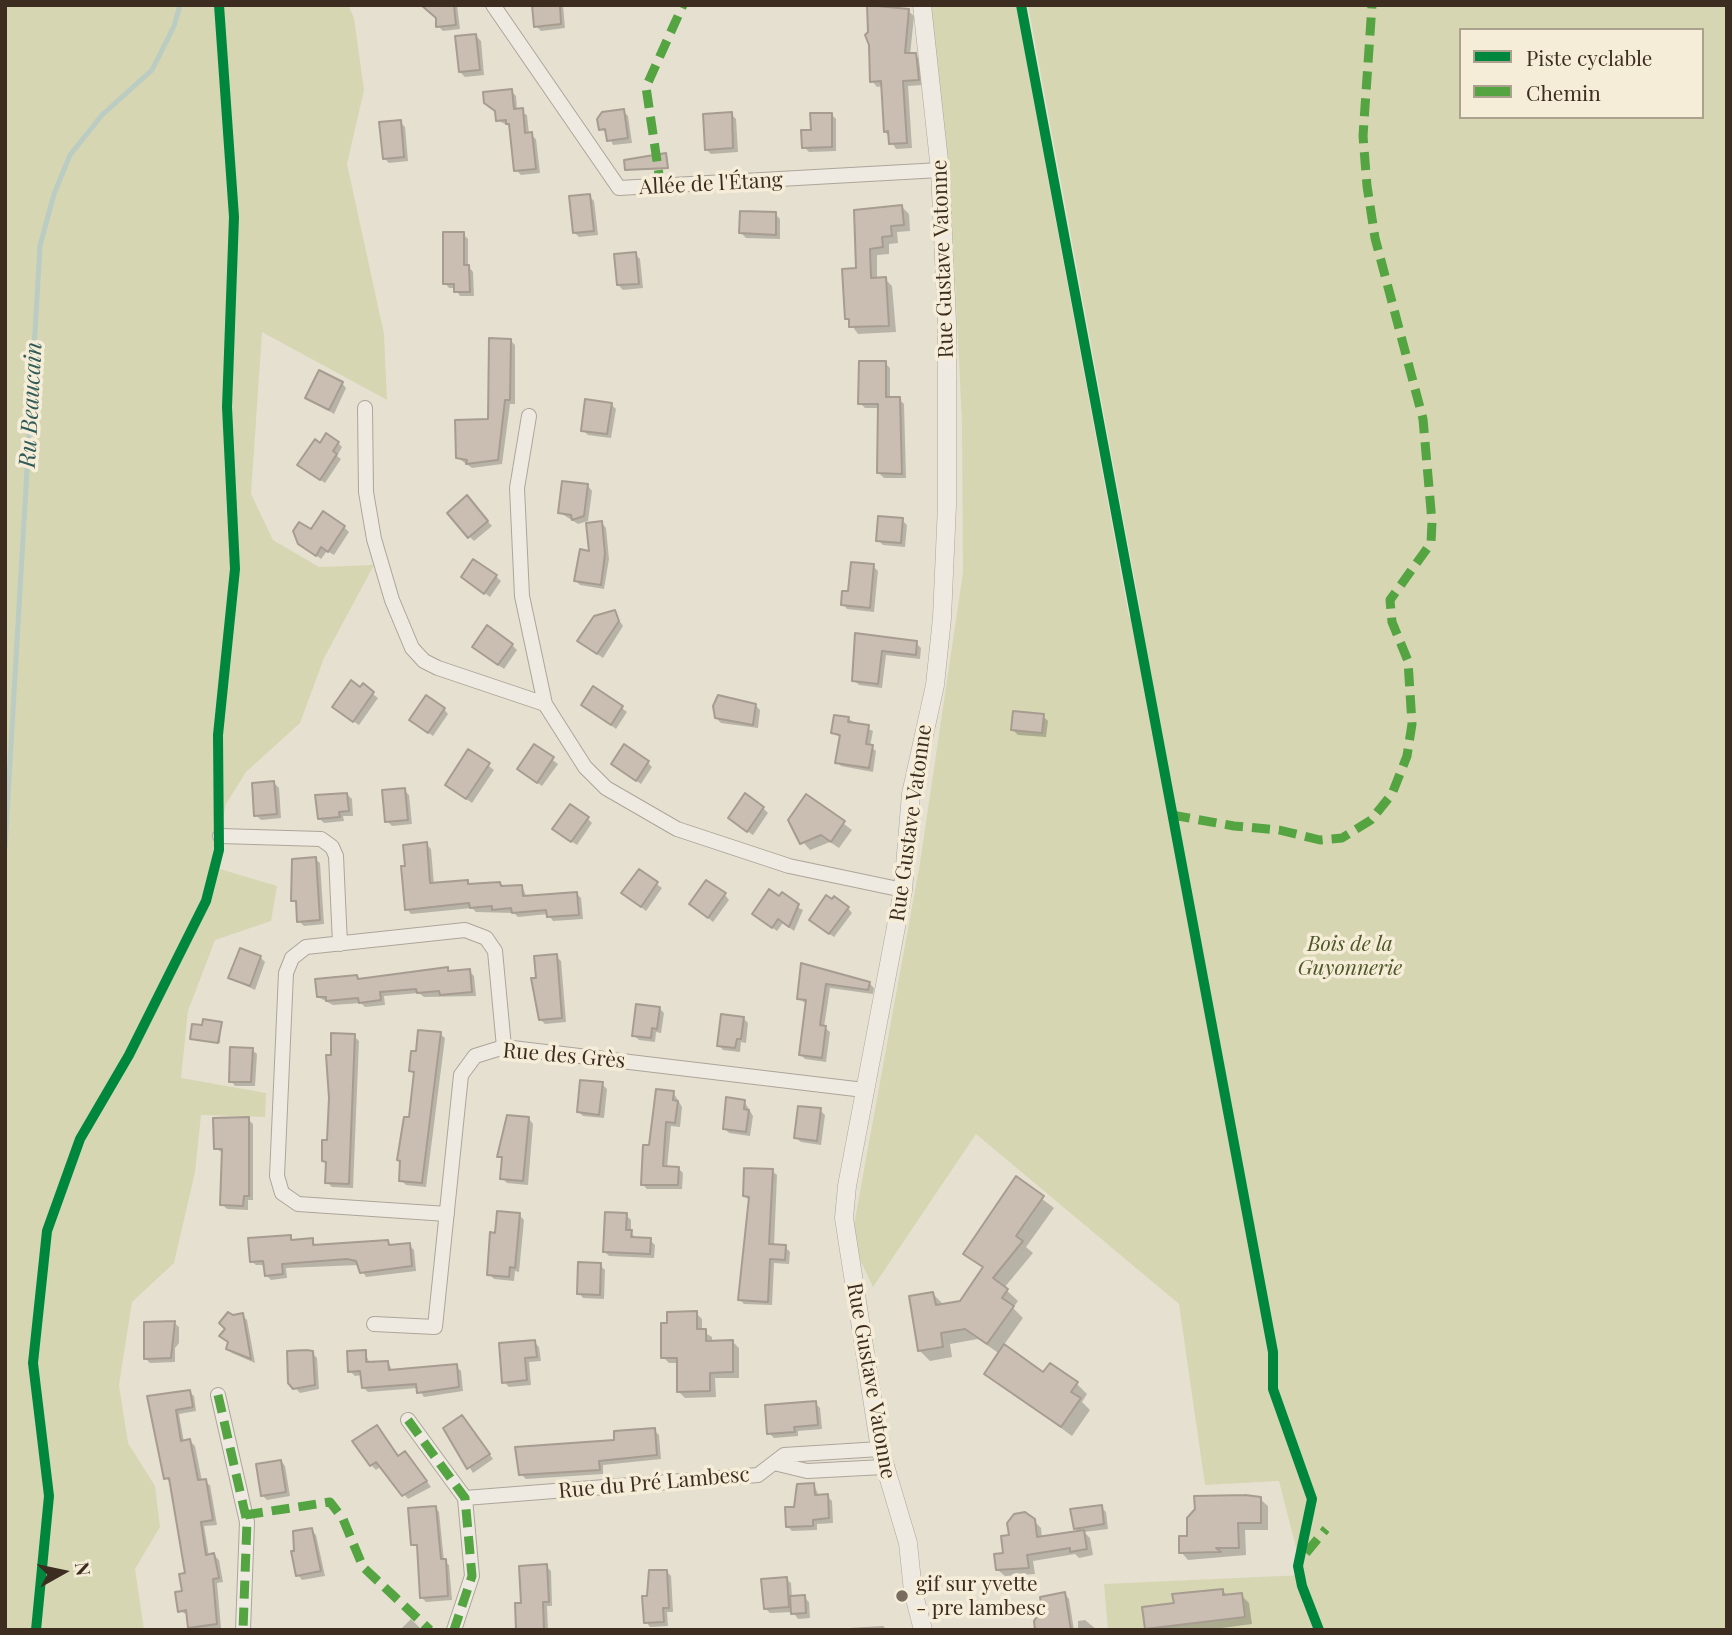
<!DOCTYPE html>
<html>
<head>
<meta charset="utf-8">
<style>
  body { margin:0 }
  #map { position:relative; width:1732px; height:1635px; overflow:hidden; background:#e6e0d1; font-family:"Playfair Display",serif }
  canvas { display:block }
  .frame { position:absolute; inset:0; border:7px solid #3c2d20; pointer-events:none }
  .legend { position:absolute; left:1459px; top:28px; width:245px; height:91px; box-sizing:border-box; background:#f6edd8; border:2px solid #aca08e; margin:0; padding:9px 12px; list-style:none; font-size:21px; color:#3c2d20 }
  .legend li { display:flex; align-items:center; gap:14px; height:35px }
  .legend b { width:35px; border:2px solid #aca08e }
  .north { position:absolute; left:28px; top:1537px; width:70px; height:70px; -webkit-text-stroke:5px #f6edd8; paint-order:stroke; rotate:81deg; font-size:19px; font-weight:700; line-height:28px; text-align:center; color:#3c2d20 }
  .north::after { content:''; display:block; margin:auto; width:24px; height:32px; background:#3c2d20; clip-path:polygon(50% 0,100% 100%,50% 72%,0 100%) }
</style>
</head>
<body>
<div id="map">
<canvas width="1732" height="1635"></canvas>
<div class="frame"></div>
<ul class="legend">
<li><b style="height:9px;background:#00873e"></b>Piste cyclable</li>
<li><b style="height:9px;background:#54a441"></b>Chemin</li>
</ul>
<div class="north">N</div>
</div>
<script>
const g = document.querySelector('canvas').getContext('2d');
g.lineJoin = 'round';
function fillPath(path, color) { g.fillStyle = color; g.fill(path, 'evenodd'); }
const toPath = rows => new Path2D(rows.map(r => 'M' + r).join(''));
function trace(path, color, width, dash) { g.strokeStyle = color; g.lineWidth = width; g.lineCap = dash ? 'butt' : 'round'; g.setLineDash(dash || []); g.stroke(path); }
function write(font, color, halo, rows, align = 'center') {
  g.font = font + ' "Playfair Display",serif'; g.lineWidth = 7; g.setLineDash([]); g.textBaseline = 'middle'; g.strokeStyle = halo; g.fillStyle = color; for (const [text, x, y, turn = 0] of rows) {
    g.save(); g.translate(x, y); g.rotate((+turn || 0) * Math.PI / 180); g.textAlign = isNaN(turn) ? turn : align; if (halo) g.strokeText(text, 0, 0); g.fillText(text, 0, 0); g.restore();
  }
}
const green = toPath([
  [5,5,348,5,354,18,364,90,347,164,384,334,387,400,262,332,251,494,273,540,319,567,374,565,324,658,300,723,246,772,226,804,213,867,277,886,271,921,215,940,188,1011,181,1078,266,1093,265,1117,201,1115,195,1172,174,1263,132,1302,119,1385,128,1443,155,1486,160,1527,135,1569,144,1630,5,1630],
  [928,5,1016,5,1129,617,1141,614,1028,5,1727,5,1727,1630,1108,1630,1104,1584,1303,1575,1279,1481,1205,1485,1179,1304,976,1134,873,1287,851,1241,920,863,963,572,962,422,953,239],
  [1461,30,1702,30,1702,117,1461,117]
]);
const shadow = toPath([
  [426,5,457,5,460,29,443,31,438,26,437,18],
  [534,5,563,5,565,28,541,31,536,26],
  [869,5,899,5,899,11,908,11,914,16,910,55,915,54,920,60,923,85,908,86,912,148,896,149,885,131,883,86,877,87,872,81],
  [476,36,481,41,484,75,465,77,460,72],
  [511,91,516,96,517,110,527,115,529,134,536,139,540,173,521,175,516,170,511,127,497,120],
  [623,111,628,116,632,143,613,145,608,134,601,129],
  [731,114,736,119,738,152,711,154,706,149],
  [831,114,836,119,836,151,809,152,804,147],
  [400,122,405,127,408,161,389,163,384,158],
  [665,155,669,169,627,170],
  [589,196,594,201,598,235,579,237,574,232],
  [902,207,909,214,910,231,897,232,898,243,889,244,889,254,877,255,877,279,885,279,892,286,896,332,858,334,847,319,857,270,856,211],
  [775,214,780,219,780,239,746,238,741,233],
  [463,234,468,239,468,266,473,272,474,296,460,296,455,288,449,288,445,283],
  [635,254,640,259,643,288,623,290,618,285],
  [510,340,515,345,515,404,510,404,502,464,472,468,458,458,489,420],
  [885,363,890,368,890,399,899,399,904,404,906,478,884,478,879,473,879,408,865,408,860,403],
  [342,383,346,388,334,414,307,398],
  [611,404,616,409,611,438,588,435,583,430],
  [338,443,342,447,337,456,341,459,325,483,304,469],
  [588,486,592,491,588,521,578,524,559,512],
  [471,503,492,526,474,541,470,537],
  [902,520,907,525,905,547,883,545,878,540],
  [602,523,606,528,609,559,604,589,580,585,576,581],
  [344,527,349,532,334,555,327,551,321,559,300,543,312,532],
  [873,566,878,571,874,612,847,609,843,604],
  [496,576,501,581,490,597,463,577],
  [614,612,623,626,603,658,584,645],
  [857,635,916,643,921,648,920,659,886,655,882,688,859,685,854,680],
  [512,645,517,650,504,669,479,652],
  [363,686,378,698,359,725,339,712],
  [583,705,622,708,627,712,616,729],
  [755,705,760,710,758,728,721,723,716,718],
  [444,709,448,714,433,736,416,724],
  [1043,716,1048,721,1046,737,1018,735,1013,730],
  [848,719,873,731,870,746,876,751,873,772,841,766,837,762,841,738,833,733],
  [535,747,558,764,542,786,525,774],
  [469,751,494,770,472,803,452,789],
  [648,763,652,767,641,784,613,764],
  [274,783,279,788,281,818,261,820,256,815],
  [404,790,409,795,412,824,392,826,387,821],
  [347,794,352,799,353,816,343,816,344,821,324,823,319,818],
  [807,796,852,830,839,848,830,842,810,850,803,842],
  [763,808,768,813,753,835,735,823],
  [587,818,592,823,577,845,559,833],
  [426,844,431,849,434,885,467,882,471,886,500,884,504,888,522,886,527,898,577,894,581,898,583,919,553,921,548,914,518,917,514,913,476,912,472,908,411,914,407,909,407,867],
  [315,859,320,863,324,924,304,926,299,921,298,906,293,900],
  [639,871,662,888,646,911,623,893],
  [725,895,729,900,713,922,691,904],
  [779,898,803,910,794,931,783,923,777,931,759,918],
  [848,908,852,913,834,937,816,925],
  [556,956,561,961,566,1022,545,1024,540,1019,537,979],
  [260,957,265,962,255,990,230,978],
  [802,965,869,983,874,988,873,994,830,988,824,1027,830,1032,826,1062,805,1059,801,1055,807,1004,799,999],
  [447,968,451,973,469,971,474,976,476,996,424,997,419,993,384,996,385,1005,365,1007,361,1003,333,1005,318,997,357,977,361,981],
  [659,1008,664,1013,661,1033,656,1032,655,1042,639,1040,634,1035],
  [743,1018,748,1023,746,1043,741,1042,740,1052,723,1050,719,1045],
  [221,1023,220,1043,192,1038,204,1027],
  [440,1034,445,1038,426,1187,406,1185,401,1180,400,1139,404,1139,411,1119,415,1075,411,1071,417,1053],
  [333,1035,354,1036,359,1041,353,1188,332,1187,327,1182,328,1165,323,1161,328,1142,331,1079,327,1075],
  [252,1050,257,1054,255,1086,235,1086,231,1081],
  [602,1084,607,1089,604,1118,583,1116,578,1111],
  [673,1092,682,1107,680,1127,671,1126,667,1168,678,1168,683,1173,682,1189,647,1189,642,1184,650,1147],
  [744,1101,753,1116,750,1136,729,1133,724,1128],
  [820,1110,825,1115,821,1145,801,1142,796,1138],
  [248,1119,253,1124,253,1200,248,1200,248,1210,227,1209,222,1204,223,1153,215,1148],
  [529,1119,533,1124,528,1185,507,1183,502,1178,501,1138,506,1138],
  [772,1171,777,1175,774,1246,785,1247,790,1252,789,1264,774,1263,772,1305,744,1304,740,1300,749,1200,745,1196],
  [1016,1179,1054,1208,1026,1247,1033,1253,1004,1288,1018,1301,1013,1308,1023,1318,1003,1346,1044,1374,1077,1384,1087,1394,1082,1402,1090,1410,1072,1436,986,1373,1000,1354,978,1339,950,1344,952,1357,930,1361,919,1350,933,1294,944,1305,961,1303,984,1269,965,1253],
  [519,1215,524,1220,519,1272,515,1271,514,1281,494,1279,489,1274,497,1235],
  [626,1215,631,1220,631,1232,636,1239,650,1240,655,1245,654,1258,609,1256,604,1251],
  [290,1237,294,1242,312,1240,316,1245,388,1242,392,1246,409,1245,414,1250,416,1271,366,1277,359,1265,286,1268,287,1278,271,1280,266,1275,265,1265,256,1265,251,1261],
  [600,1265,605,1270,604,1299,583,1298,579,1293],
  [696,1313,702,1319,702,1331,712,1337,712,1342,733,1342,739,1348,739,1378,715,1378,716,1397,685,1398,679,1392,679,1363,669,1363,663,1357],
  [242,1315,247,1320,255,1363,232,1353,228,1349,230,1343,221,1336,232,1317],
  [174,1323,179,1327,179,1343,175,1348,175,1362,150,1363,145,1358],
  [534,1342,539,1347,541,1361,529,1362,531,1385,509,1387,504,1382],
  [365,1352,370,1364,388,1362,393,1372,456,1366,461,1371,463,1391,424,1397,418,1388,368,1392,363,1387,362,1375,355,1376,350,1371],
  [312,1353,317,1358,319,1389,300,1393,290,1382],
  [189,1392,194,1396,196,1411,179,1414,184,1442,190,1441,195,1446,202,1481,210,1485,217,1525,204,1526,209,1556,214,1555,219,1560,223,1582,217,1583,221,1628,209,1630,192,1630,188,1615,180,1611,187,1574,172,1484,166,1478,149,1398],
  [815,1403,820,1408,822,1429,798,1431,798,1436,774,1438,769,1433],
  [466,1422,493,1459,473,1473,445,1428],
  [654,1430,659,1435,661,1459,603,1465,603,1474,526,1479,521,1474],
  [355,1442,399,1458,410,1458,431,1487,408,1499,381,1466,376,1470,371,1465],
  [281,1461,285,1466,290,1496,267,1500,262,1495],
  [814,1485,819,1496,827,1496,832,1501,833,1523,817,1524,817,1530,792,1531,787,1526],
  [1260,1499,1268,1506,1268,1530,1245,1530,1246,1555,1188,1560,1181,1552],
  [435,1507,439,1512,444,1561,449,1565,452,1600,426,1602,422,1598,419,1548,412,1544],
  [1101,1507,1106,1512,1108,1529,1084,1532,1090,1538,1093,1555,1079,1558,1075,1554,1033,1561,1035,1574,1005,1576,998,1570,1011,1536,1033,1520,1041,1528,1042,1538,1079,1532,1075,1528],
  [311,1530,316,1535,325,1576,302,1580,298,1575],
  [546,1566,551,1571,552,1606,547,1606,548,1630,518,1630,522,1605],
  [666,1571,671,1576,673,1612,667,1612,668,1626,650,1627,646,1622,648,1598],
  [786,1579,791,1583,792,1598,804,1597,809,1602,810,1618,798,1619,793,1612,770,1613,765,1608],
  [1223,1591,1228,1596,1241,1595,1249,1603,1252,1624,1207,1630,1147,1629,1176,1604],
  [1065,1594,1069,1599,1074,1630,1037,1630],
  [411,1619,422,1630,400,1630],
  [1085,1620,1097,1630,1078,1630,1078,1621],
  [883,1626,887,1630,849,1630,849,1628]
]);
const stream = toPath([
  [5,848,40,246,54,194,70,155,102,115,152,70,174,26,180,5]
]);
const building = toPath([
  [421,5,454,5,456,25,436,27,436,18,421,5],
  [532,5,560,5,561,24,534,27,532,5],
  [867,5,909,9,905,53,916,53,919,80,903,81,907,143,889,144,888,131,884,132,881,81,870,82,869,45,865,35,868,32,867,5],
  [476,34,480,70,459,72,455,36,476,34],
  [512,89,514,109,523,108,525,133,532,132,536,169,514,171,509,124,506,124,506,120,496,121,495,111,484,103,483,92,512,89],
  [624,109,628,138,607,141,605,129,599,130,597,119,602,112,624,109],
  [732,112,733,148,705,150,703,114,732,112],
  [810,113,832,113,832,147,802,148,801,130,811,130,810,113],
  [401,120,404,157,383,159,379,122,401,120],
  [666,153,668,168,625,170,624,160,666,153],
  [590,194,594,231,573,233,569,196,590,194],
  [902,205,904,225,891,226,892,236,882,237,883,247,870,249,871,278,886,277,889,326,849,327,849,319,845,319,842,269,856,268,854,210,902,205],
  [740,211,776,212,776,235,739,233,740,211],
  [443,232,464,232,464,265,469,265,470,292,454,292,454,284,443,284,443,232],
  [636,252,639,284,617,285,614,254,636,252],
  [489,338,511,339,510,400,505,400,498,460,466,464,467,460,456,458,455,420,488,419,489,338],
  [859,361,886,361,886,397,900,397,902,474,877,473,878,404,858,404,859,361],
  [319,370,343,382,329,410,305,398,319,370],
  [585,399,612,403,607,434,581,431,585,399],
  [326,433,339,442,333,451,337,454,320,480,297,465,315,439,320,443,326,433],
  [562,481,588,484,584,516,572,520,571,515,558,513,562,481],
  [467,495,488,521,468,538,447,513,467,495],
  [323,511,345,526,328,552,321,547,316,556,298,544,293,531,299,522,311,529,323,511],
  [878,516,903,518,901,543,876,541,878,516],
  [602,521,605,554,601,585,574,581,580,549,589,551,586,523,602,521],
  [473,559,497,575,484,594,461,577,473,559],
  [851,562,874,564,870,608,841,605,842,591,848,591,851,562],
  [615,610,619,621,597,654,577,641,594,616,615,610],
  [487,625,513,644,498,665,472,647,487,625],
  [855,633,917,641,916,655,882,651,878,684,852,681,855,633],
  [351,680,360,687,363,683,374,692,353,722,332,707,351,680],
  [593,686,623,706,611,725,581,705,593,686],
  [426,695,445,708,428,733,409,720,426,695],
  [718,695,756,704,753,725,715,718,713,706,718,695],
  [1013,711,1044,714,1042,733,1011,730,1013,711],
  [834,715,849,717,848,722,869,725,866,744,873,745,869,768,835,763,840,735,831,733,834,715],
  [534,744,554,757,537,783,517,769,534,744],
  [624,744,649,761,636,781,611,764,624,744],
  [468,749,490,763,466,799,445,785,468,749],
  [274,781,277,814,254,816,252,783,274,781],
  [405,788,408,820,385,822,382,790,405,788],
  [347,793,349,811,339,812,340,817,318,819,315,795,347,793],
  [745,793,764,807,747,832,728,818,745,793],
  [806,794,845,821,831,842,821,835,800,844,788,820,806,794],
  [570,804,589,817,571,842,552,829,570,804],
  [427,842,430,883,468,880,468,884,500,882,501,886,522,885,523,896,577,892,579,915,547,917,546,910,512,913,511,908,492,910,492,906,470,908,469,903,405,910,401,866,405,866,403,845,427,842],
  [316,857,320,920,297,922,296,901,291,901,292,859,316,857],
  [639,869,658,882,641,907,621,893,639,869],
  [706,880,726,893,708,918,689,904,706,880],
  [769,889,779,896,782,892,799,904,789,927,778,919,772,928,752,914,769,889],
  [826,895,832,899,834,896,849,907,829,934,809,920,826,895],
  [240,948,261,956,250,986,228,978,240,948],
  [557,954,562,1018,539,1020,531,978,536,978,534,956,557,954],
  [801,963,870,982,868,990,826,984,820,1025,826,1026,822,1058,799,1055,806,1000,797,999,801,963],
  [448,967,448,971,470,969,472,992,440,995,439,991,417,993,416,989,380,992,381,1000,359,1003,358,998,326,1001,326,997,317,997,315,979,357,975,358,979,448,967],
  [636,1004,660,1007,657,1029,652,1028,651,1038,632,1036,636,1004],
  [721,1014,744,1017,741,1039,737,1039,735,1048,717,1046,721,1014],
  [203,1019,222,1022,218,1043,190,1039,192,1024,202,1025,203,1019],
  [418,1030,441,1032,422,1183,399,1181,400,1161,397,1160,404,1117,409,1117,414,1072,409,1071,411,1051,416,1051,418,1030],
  [331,1033,355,1034,349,1184,325,1183,326,1162,322,1161,322,1140,327,1140,329,1098,326,1055,331,1055,331,1033],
  [230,1047,253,1048,251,1082,229,1082,230,1047],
  [580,1080,603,1082,599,1115,577,1112,580,1080],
  [656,1089,674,1091,673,1100,678,1101,675,1123,666,1122,663,1166,679,1167,678,1185,641,1185,643,1145,649,1145,656,1089],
  [726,1097,745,1100,744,1109,749,1110,746,1132,723,1129,726,1097],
  [798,1106,821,1108,817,1141,794,1138,798,1106],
  [507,1115,529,1117,523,1181,500,1179,502,1157,497,1157,507,1115],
  [249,1117,249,1196,244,1196,243,1206,220,1205,222,1149,214,1149,213,1118,249,1117],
  [744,1168,773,1169,769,1244,786,1245,785,1260,770,1259,768,1302,738,1300,749,1197,743,1196,744,1168],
  [1016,1176,1044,1196,1016,1236,1023,1241,993,1278,1008,1289,1002,1298,1014,1306,987,1344,965,1329,941,1333,943,1347,918,1351,909,1296,933,1292,936,1305,960,1301,983,1267,963,1254,1016,1176],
  [497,1211,520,1213,515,1268,510,1267,509,1277,487,1275,490,1232,495,1233,497,1211],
  [605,1212,627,1213,626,1230,632,1230,631,1237,651,1238,650,1254,603,1252,605,1212],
  [291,1235,291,1240,313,1238,313,1245,388,1240,389,1245,410,1243,412,1266,360,1273,356,1261,347,1259,282,1264,283,1274,265,1276,263,1261,250,1262,248,1238,291,1235],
  [578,1262,601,1263,600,1295,577,1294,578,1262],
  [697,1311,697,1329,706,1329,706,1341,733,1340,733,1372,710,1373,710,1391,677,1392,677,1358,661,1358,661,1323,667,1323,667,1312,697,1311],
  [228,1312,233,1315,243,1313,251,1359,226,1349,228,1342,219,1336,225,1329,219,1323,228,1312],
  [175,1321,171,1358,144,1359,144,1322,175,1321],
  [535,1340,537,1357,525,1358,527,1380,502,1383,499,1343,535,1340],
  [1004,1344,1043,1372,1050,1363,1078,1382,1071,1392,1081,1398,1061,1427,984,1374,1004,1344],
  [306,1350,313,1351,315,1385,293,1389,288,1383,287,1351,306,1350],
  [366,1350,366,1362,388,1361,389,1370,457,1364,459,1387,417,1393,416,1384,362,1388,360,1371,348,1372,347,1351,366,1350],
  [190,1390,193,1407,176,1410,181,1441,190,1439,198,1480,206,1479,213,1520,201,1522,206,1555,214,1553,219,1578,213,1579,217,1624,188,1628,186,1610,178,1612,175,1592,182,1591,179,1574,185,1573,169,1478,164,1479,147,1396,190,1390],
  [816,1401,818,1425,794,1427,795,1432,767,1434,765,1405,816,1401],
  [462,1415,490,1454,467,1469,443,1428,462,1415],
  [377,1425,398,1456,405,1451,427,1481,402,1496,376,1462,370,1466,352,1441,377,1425],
  [655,1428,657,1455,599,1461,600,1470,519,1475,515,1447,614,1440,614,1431,655,1428],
  [281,1460,286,1492,261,1496,256,1464,281,1460],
  [814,1483,815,1495,828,1494,829,1518,813,1520,813,1526,786,1527,785,1507,794,1507,797,1484,814,1483],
  [1245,1495,1261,1497,1261,1523,1238,1523,1239,1548,1216,1548,1221,1552,1179,1553,1179,1536,1187,1536,1187,1518,1195,1509,1194,1496,1245,1495],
  [1102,1505,1104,1524,1074,1529,1070,1509,1102,1505],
  [436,1506,441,1559,446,1559,448,1596,420,1598,417,1545,411,1545,408,1508,436,1506],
  [1025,1512,1035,1519,1037,1537,1084,1530,1087,1549,1070,1552,1070,1548,1027,1555,1029,1568,996,1570,994,1554,1003,1553,1001,1536,1009,1535,1007,1523,1014,1514,1025,1512],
  [312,1528,321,1571,296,1576,291,1551,294,1551,293,1531,312,1528],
  [547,1564,549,1602,543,1602,544,1630,516,1630,515,1603,521,1603,519,1566,547,1564],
  [649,1570,667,1570,669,1608,663,1608,664,1622,644,1623,642,1596,647,1596,649,1570],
  [787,1577,789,1607,764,1609,761,1579,787,1577],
  [1223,1589,1223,1595,1242,1593,1245,1617,1145,1629,1142,1607,1174,1603,1172,1594,1223,1589],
  [1065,1592,1071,1630,1035,1630,1034,1621,1042,1609,1040,1597,1065,1592],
  [805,1595,806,1613,791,1614,790,1596,805,1595]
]);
const minor = toPath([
  [493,5,619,188,940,170],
  [365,408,366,492,374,539,392,600,412,648,424,661,438,668,545,704],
  [529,416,517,488,522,596,545,704,585,767,606,788,677,829,789,866,903,890],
  [220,836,321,839,332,847,336,856,340,944],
  [447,1214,298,1204,282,1193,277,1176,286,973,292,958,306,947,465,930,486,938,495,951,504,1047],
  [374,1324,435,1327,461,1075,475,1056,504,1047,864,1090],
  [218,1395,247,1522,243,1630],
  [408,1420,465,1498,472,1576,454,1630],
  [774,1463,807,1471,884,1467],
  [465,1498,758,1475,784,1455,880,1449]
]);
const tertiary = toPath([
  [922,5,940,170,947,322,947,505,942,618,935,685,911,794,903,890,847,1186,844,1218,880,1449,908,1543,913,1591,923,1630]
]);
const quiet = toPath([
  [661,188,646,87,683,5],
  [1172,815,1234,826,1279,830,1320,840,1342,838,1371,820,1392,794,1407,756,1412,724,1408,661,1392,622,1390,600,1431,543,1432,522,1423,419,1375,238,1367,186,1363,136,1372,5],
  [218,1395,247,1522,243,1630],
  [408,1420,465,1498,472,1576,454,1630],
  [245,1515,330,1502,343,1519,363,1567,430,1630],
  [1306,1553,1326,1529]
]);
const cycleway = toPath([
  [1021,5,1273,1352,1273,1389,1312,1499,1298,1566,1302,1586,1319,1630],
  [36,1630,49,1496,33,1363,47,1231,80,1139,129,1055,206,901,219,850,218,735,235,569,227,407,234,217,219,5]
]);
const markers = [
  [902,1596,7,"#786c5e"]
];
const streetNames = [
  ["Allée de l'Étang",711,184,-3],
  ["Rue Gustave Vatonne",943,259,-92],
  ["Rue Gustave Vatonne",911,823,-82],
  ["Rue des Grès",564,1056,5],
  ["Rue Gustave Vatonne",871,1381,80],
  ["Rue du Pré Lambesc",654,1483,-5]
];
const parkNames = [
  ["Bois de la",1350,944],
  ["Guyonnerie",1350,968]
];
const poiNames = [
  ["gif sur yvette",916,1584],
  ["- pre lambesc",916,1608]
];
const waterNames = [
  ["Ru Beaucain",31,405,-87]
];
fillPath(green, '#d6d6b3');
fillPath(shadow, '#0003');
trace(stream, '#bbccc2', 5);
fillPath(building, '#cabeb2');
trace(building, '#a79c90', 2);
trace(minor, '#aca599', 16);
trace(tertiary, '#aca599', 19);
trace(minor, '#eeeae2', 14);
trace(tertiary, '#eeeae2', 18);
trace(quiet, '#54a441', 9, [18, 9]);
trace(cycleway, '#00873e', 10);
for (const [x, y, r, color] of markers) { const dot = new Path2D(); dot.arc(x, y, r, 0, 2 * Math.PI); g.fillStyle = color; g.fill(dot); trace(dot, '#f6edd8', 2.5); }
write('21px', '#3c2d20', '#f6edd8', streetNames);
write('italic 21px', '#4c5827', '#f6edd8', parkNames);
write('21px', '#3c2d20', '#f6edd8', poiNames, 'left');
write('italic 23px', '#305b58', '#f6edd8', waterNames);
</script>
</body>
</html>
